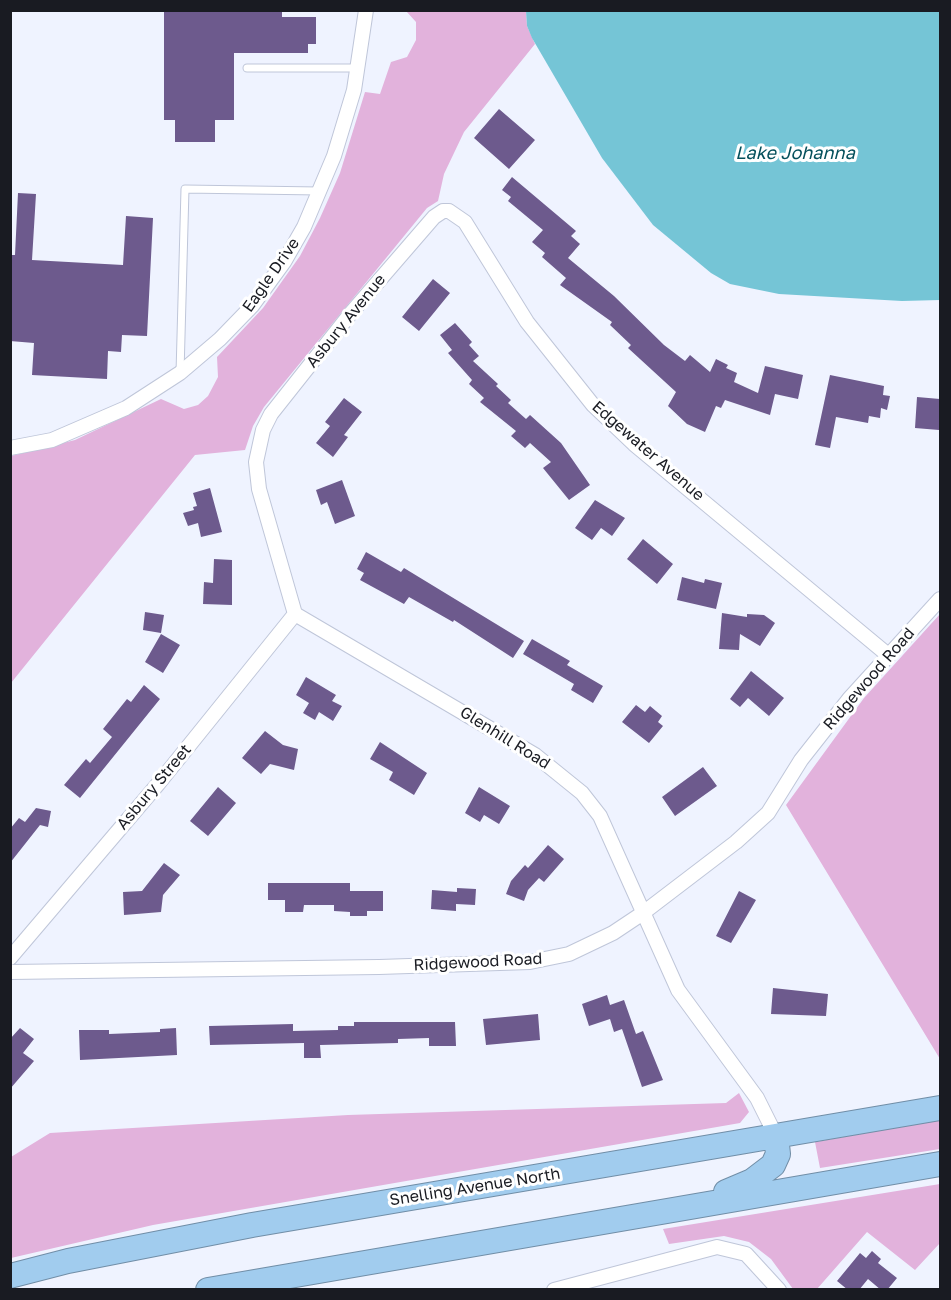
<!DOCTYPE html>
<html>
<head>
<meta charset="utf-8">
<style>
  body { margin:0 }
  #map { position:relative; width:951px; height:1300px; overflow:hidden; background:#eff3ff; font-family:"Golos Text",sans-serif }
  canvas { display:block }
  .frame { position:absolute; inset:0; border:12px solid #191b22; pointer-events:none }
</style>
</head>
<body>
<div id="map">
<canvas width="951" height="1300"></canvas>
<div class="frame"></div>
</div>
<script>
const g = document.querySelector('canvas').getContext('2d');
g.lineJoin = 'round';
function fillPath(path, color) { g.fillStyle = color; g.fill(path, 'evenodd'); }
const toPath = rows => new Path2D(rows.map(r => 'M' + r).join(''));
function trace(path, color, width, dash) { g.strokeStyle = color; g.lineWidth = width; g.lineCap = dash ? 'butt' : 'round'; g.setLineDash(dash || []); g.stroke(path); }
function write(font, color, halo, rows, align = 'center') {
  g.font = font + ' "Golos Text",sans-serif'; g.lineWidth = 6; g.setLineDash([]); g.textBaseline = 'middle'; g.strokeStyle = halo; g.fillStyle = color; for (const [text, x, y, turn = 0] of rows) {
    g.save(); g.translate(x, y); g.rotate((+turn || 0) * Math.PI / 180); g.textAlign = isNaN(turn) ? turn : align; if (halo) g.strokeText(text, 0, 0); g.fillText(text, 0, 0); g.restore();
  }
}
const green = toPath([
  [406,11,526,11,527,26,535,44,464,132,444,174,438,201,427,208,264,407,253,426,245,450,195,455,11,683,11,456,75,440,161,399,184,409,198,405,208,396,218,377,217,357,263,308,300,256,320,218,340,173,365,92,380,94,391,62,407,57,416,40,416,22],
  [940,614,940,1059,786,805,864,698],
  [739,1093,749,1112,740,1123,153,1225,11,1258,11,1157,50,1133,348,1115,726,1103],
  [940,1120,940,1149,820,1168,815,1142],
  [940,1184,940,1243,915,1270,867,1232,817,1289,793,1289,771,1259,749,1242,724,1236,669,1244,663,1229]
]);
const water = toPath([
  [526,11,940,11,940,300,902,301,779,294,730,284,711,273,653,225,602,158,532,38,527,26]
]);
const building = toPath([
  [164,10,282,10,282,17,316,17,316,44,308,44,308,53,234,53,234,120,215,120,215,142,175,142,175,120,164,120],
  [499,109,535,140,509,169,474,138],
  [512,177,576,231,571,236,580,244,568,258,614,296,664,345,685,361,690,355,710,372,716,359,728,365,726,368,737,373,734,382,758,393,765,366,803,375,798,399,775,394,770,415,725,400,721,408,716,406,705,432,687,424,668,406,676,392,628,348,631,345,610,325,612,322,560,285,566,278,542,257,545,253,532,242,543,230,508,201,511,197,502,190],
  [18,193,36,194,32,260,123,265,126,216,153,218,147,336,122,335,121,352,108,351,107,379,32,375,34,343,10,341,10,255,15,255],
  [433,279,450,293,419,331,402,317],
  [455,323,472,342,469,345,479,356,473,361,498,384,496,386,511,400,508,403,526,419,530,415,561,443,590,485,569,500,543,468,551,462,530,443,525,448,511,436,516,431,480,402,484,398,469,384,472,380,448,353,452,350,440,335],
  [830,375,884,386,883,395,890,396,887,410,881,408,880,418,869,416,868,423,836,417,830,448,815,445],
  [917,397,940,399,939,430,915,428],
  [344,398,362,412,344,435,348,437,333,457,316,443,330,426,325,422],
  [342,480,355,516,335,524,327,502,321,505,316,490],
  [210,488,222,532,201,537,198,523,188,526,183,513,194,510,193,507,197,506,193,493],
  [595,500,625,518,612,536,601,528,592,540,575,528],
  [643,539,673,564,657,584,627,559],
  [366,552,401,572,404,568,524,641,513,658,454,620,453,622,409,597,404,604,360,580,364,573,357,569],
  [214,559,232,560,232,605,203,604,204,582,213,583],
  [682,577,704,583,705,579,722,583,716,609,677,600],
  [145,612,164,615,161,633,143,630],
  [722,613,747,617,747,614,764,615,775,623,760,646,740,634,739,650,719,649],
  [161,634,180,645,163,673,145,662],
  [532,639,570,661,567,665,603,686,593,703,571,690,574,684,523,654],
  [751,671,784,698,769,716,748,698,740,707,730,699],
  [306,677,336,695,332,701,342,706,333,721,319,712,315,720,303,713,309,703,296,695],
  [144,685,160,699,80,798,64,785,86,759,90,763,112,737,103,729,127,699,131,702],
  [636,705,645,712,650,706,662,716,658,722,663,726,649,743,622,722],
  [265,731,283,745,298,749,294,770,270,764,261,774,242,758],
  [380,742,427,773,414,795,389,780,393,772,370,759],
  [703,767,717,786,675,816,662,797],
  [218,787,236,803,208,836,190,821],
  [479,787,510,806,499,824,484,815,480,822,465,813],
  [36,808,51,811,48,827,40,825,10,863,10,829,19,818,25,822],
  [548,845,564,859,544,882,539,878,528,890,524,901,506,894,511,881,525,865,528,868],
  [164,863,180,875,163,895,161,912,124,915,123,892,142,891],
  [268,883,350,883,350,891,383,891,383,911,367,911,367,916,350,916,350,912,334,911,334,905,304,905,303,912,285,912,285,900,268,900],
  [457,888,476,889,475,905,456,904,456,911,431,909,432,890,457,892],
  [739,891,756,900,731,943,716,936],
  [773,988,828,994,826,1016,771,1014],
  [607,995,610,1005,624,1000,636,1034,643,1031,663,1080,642,1087,622,1029,614,1032,610,1019,589,1026,582,1004],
  [538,1014,540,1040,486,1045,483,1019],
  [354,1022,455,1022,456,1046,429,1046,429,1038,398,1039,398,1043,320,1045,321,1058,304,1058,304,1043,210,1045,209,1026,293,1024,293,1031,338,1030,338,1026,354,1026],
  [20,1028,34,1039,23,1053,34,1061,10,1089,10,1039],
  [176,1028,177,1055,80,1060,79,1030,109,1030,109,1034,160,1032,160,1029],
  [872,1251,881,1259,878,1263,897,1278,887,1290,881,1290,868,1279,859,1290,848,1290,837,1281,860,1253,866,1258]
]);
const lane = toPath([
  [247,68,358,68],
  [180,373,185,189,319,191]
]);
const street = toPath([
  [10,448,52,440,126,408,180,373,220,339,252,306,284,262,304,227,334,156,354,90,366,10],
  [10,958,158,784,295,614],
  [10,972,379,967,530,962,569,954,613,933,643,913,736,842,768,813,801,760,849,699,940,599],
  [776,1136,757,1098,678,990,600,816,582,793,535,755,295,614,259,489,256,462,263,430,271,414,351,313,434,217,443,211,449,211,465,222,527,322,593,405,634,444,888,655],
  [554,1290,717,1247,746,1254,779,1290]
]);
const highway = toPath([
  [726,1192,752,1181,773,1165,778,1154,776,1136],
  [10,1276,68,1261,252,1225,940,1108],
  [208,1290,940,1164]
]);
const streetNames = [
  ["Eagle Drive",271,275,-55],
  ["Asbury Avenue",346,321,-51],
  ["Edgewater Avenue",648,451,41],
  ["Ridgewood Road",869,679,-49],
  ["Glenhill Road",505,738,32],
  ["Asbury Street",154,787,-50],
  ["Ridgewood Road",478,962,-3],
  ["Snelling Avenue North",475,1187,-9]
];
const waterNames = [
  ["Lake Johanna",795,153]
];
fillPath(green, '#e2b2dc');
fillPath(water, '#75c5d6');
fillPath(building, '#6d5a8d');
trace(lane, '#bfc6d9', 9);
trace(street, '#bfc6d9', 16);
trace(highway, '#718ea7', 26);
trace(lane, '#fff', 7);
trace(street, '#fff', 14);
trace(highway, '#a1ccee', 24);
write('16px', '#191b22', '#fff', streetNames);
write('italic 18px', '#05505c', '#fff', waterNames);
</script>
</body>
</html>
